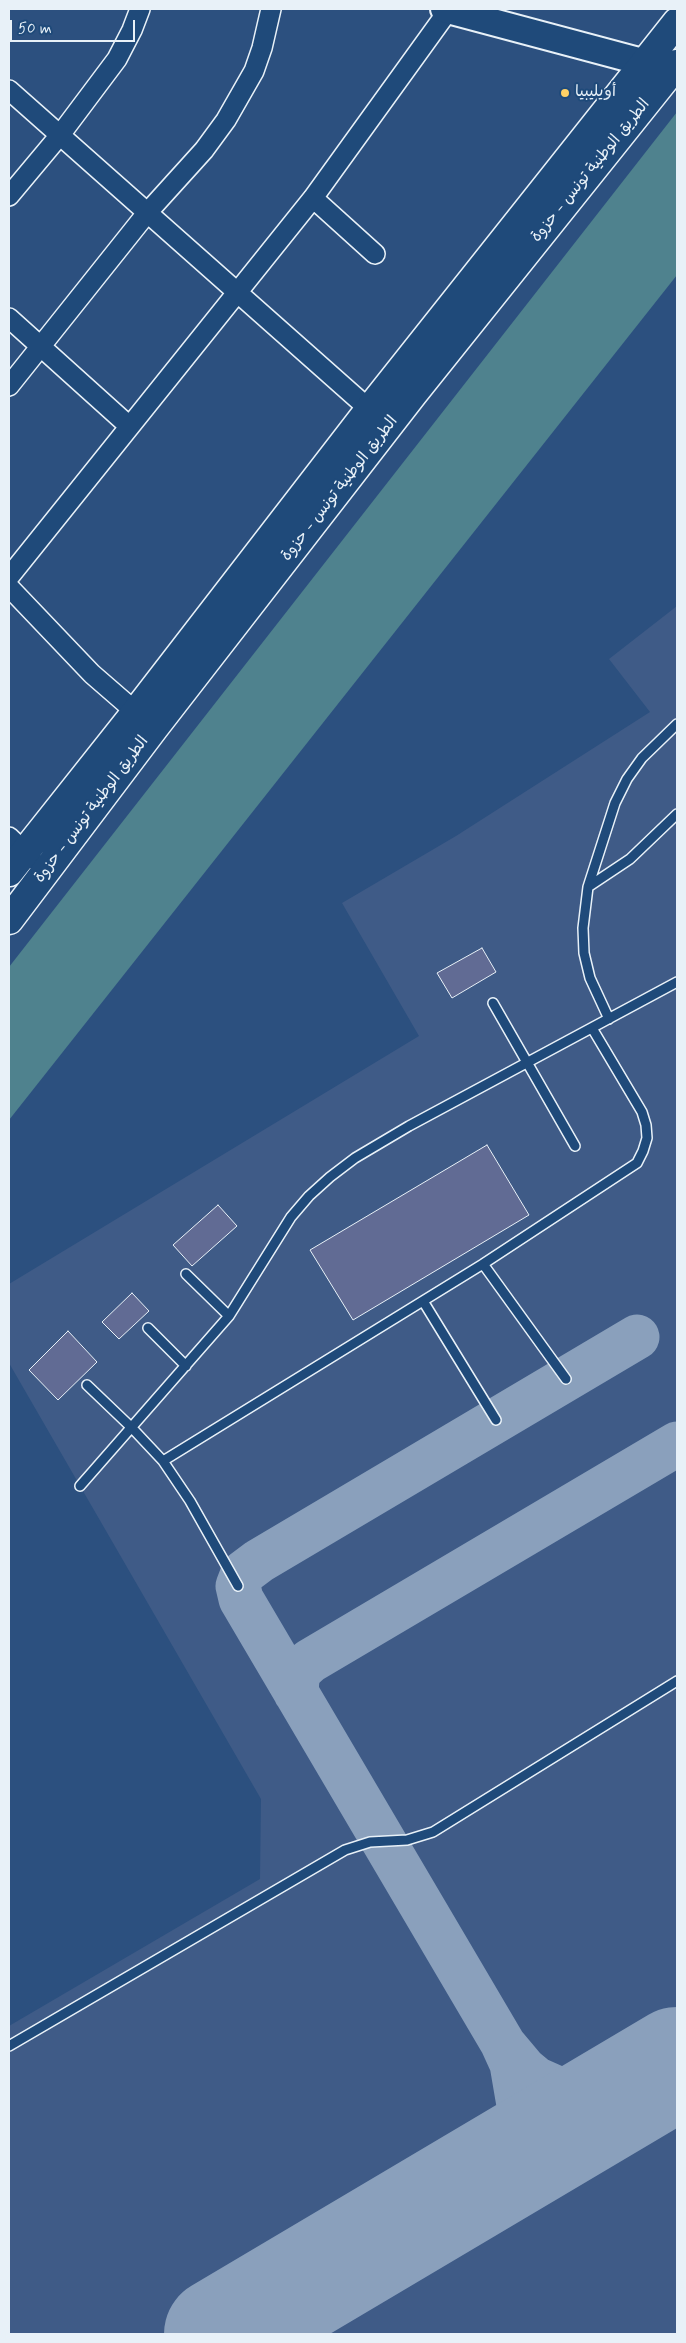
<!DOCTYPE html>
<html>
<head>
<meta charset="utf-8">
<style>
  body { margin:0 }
  #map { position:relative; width:686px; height:2343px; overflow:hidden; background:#2c507f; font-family:Mynerve,sans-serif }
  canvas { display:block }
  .frame { position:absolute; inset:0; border:10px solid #e8f1f8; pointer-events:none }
  .scale { position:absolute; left:10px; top:20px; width:125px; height:22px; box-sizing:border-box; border:2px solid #e8f1f8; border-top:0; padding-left:6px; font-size:15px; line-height:18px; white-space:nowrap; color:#e8f1f8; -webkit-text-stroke:4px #1f4a7a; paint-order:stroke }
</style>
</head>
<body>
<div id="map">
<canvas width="686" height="2343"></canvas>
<div class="frame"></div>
<div class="scale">50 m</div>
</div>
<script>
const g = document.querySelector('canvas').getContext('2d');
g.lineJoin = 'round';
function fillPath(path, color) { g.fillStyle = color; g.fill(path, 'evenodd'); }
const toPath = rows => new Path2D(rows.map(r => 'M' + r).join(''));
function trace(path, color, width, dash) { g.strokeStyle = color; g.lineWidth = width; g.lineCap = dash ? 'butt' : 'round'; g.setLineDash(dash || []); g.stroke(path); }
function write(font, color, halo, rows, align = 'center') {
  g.font = font + ' Mynerve,"Playpen Sans Arabic",sans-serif'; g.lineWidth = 4; g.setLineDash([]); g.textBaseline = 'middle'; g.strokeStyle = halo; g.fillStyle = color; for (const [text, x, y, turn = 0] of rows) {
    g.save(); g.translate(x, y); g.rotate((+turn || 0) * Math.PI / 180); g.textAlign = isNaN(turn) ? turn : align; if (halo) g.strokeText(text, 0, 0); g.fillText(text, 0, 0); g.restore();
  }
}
const built = toPath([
  [677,606,677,2334,9,2334,9,2026,260,1879,261,1799,9,1363,9,1284,419,1036,342,903,456,836,650,712,609,659]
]);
const green = toPath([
  [677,112,677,275,9,1120,9,967]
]);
const taxiway = toPath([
  [296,1693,297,1678,301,1669,310,1661,677,1444],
  [503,2044,524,2069,536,2079,563,2091,596,2095,621,2091,642,2084],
  [477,2180,508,2144,517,2124,519,2105,512,2064,502,2042,241,1599,238,1586,243,1573,259,1561,637,1337]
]);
const runway = toPath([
  [220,2334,677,2063]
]);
const building = toPath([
  [482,948,496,972,452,998,437,973,482,948],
  [487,1145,529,1215,353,1320,310,1250,487,1145],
  [218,1205,237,1226,192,1266,173,1245,218,1205],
  [132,1293,149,1311,119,1339,102,1322,132,1293],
  [68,1331,97,1362,58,1400,29,1370,68,1331]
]);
const lane = toPath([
  [588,887,630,859,677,814],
  [493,1003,575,1146],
  [609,1019,590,978,584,953,583,928,588,887,615,803,627,779,642,758,677,724],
  [483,1264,566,1379],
  [186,1274,229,1316],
  [423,1301,496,1420],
  [148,1328,186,1366],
  [87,1385,132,1428,163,1461,190,1501,238,1586],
  [163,1461,483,1264,637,1163,643,1151,647,1138,646,1125,642,1112,592,1028],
  [80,1486,229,1316,291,1217,309,1196,330,1177,355,1158,409,1126,677,982],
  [9,2046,345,1850,370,1842,407,1840,433,1832,677,1681]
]);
const street = toPath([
  [9,90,378,417],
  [9,196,60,135,117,59,132,30,140,9],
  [313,198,375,254],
  [9,318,129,426],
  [9,386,147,213,204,150,226,120,254,71,262,48,271,9],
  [9,577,313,198,448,11],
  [9,587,92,674,145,720],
  [9,837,32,859]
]);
const secondary = toPath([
  [444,9,665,68]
]);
const primary = toPath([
  [9,872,136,712,369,410,677,22],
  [9,920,154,728,413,394,677,64]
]);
const markers = [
  [565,93,5,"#ffd166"]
];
const poiNames = [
  ["أويليبيا",575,93]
];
const streetNames = [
  ["الطريق الوطنية تونس - حزوة",591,171,-51],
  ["الطريق الوطنية تونس - حزوة",340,489,-52],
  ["الطريق الوطنية تونس - حزوة",92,810,-53]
];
fillPath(built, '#3f5b87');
fillPath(green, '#4f828e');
trace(taxiway, '#8aa0bc', 45);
trace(runway, '#8aa0bc', 112);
fillPath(building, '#616b94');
trace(building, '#e8f1f8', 1);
trace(lane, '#e8f1f8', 12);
trace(street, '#e8f1f8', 22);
trace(secondary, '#e8f1f8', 30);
trace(primary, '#e8f1f8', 31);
trace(lane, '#1f4a7a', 9);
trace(street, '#1f4a7a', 19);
trace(secondary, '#1f4a7a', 26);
trace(primary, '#1f4a7a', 28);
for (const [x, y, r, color] of markers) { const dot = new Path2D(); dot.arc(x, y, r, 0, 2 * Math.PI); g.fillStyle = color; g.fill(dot); trace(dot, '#1f4a7a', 2); }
write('16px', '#e8f1f8', '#1f4a7a', poiNames, 'left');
write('16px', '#e8f1f8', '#1f4a7a', streetNames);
</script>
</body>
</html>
